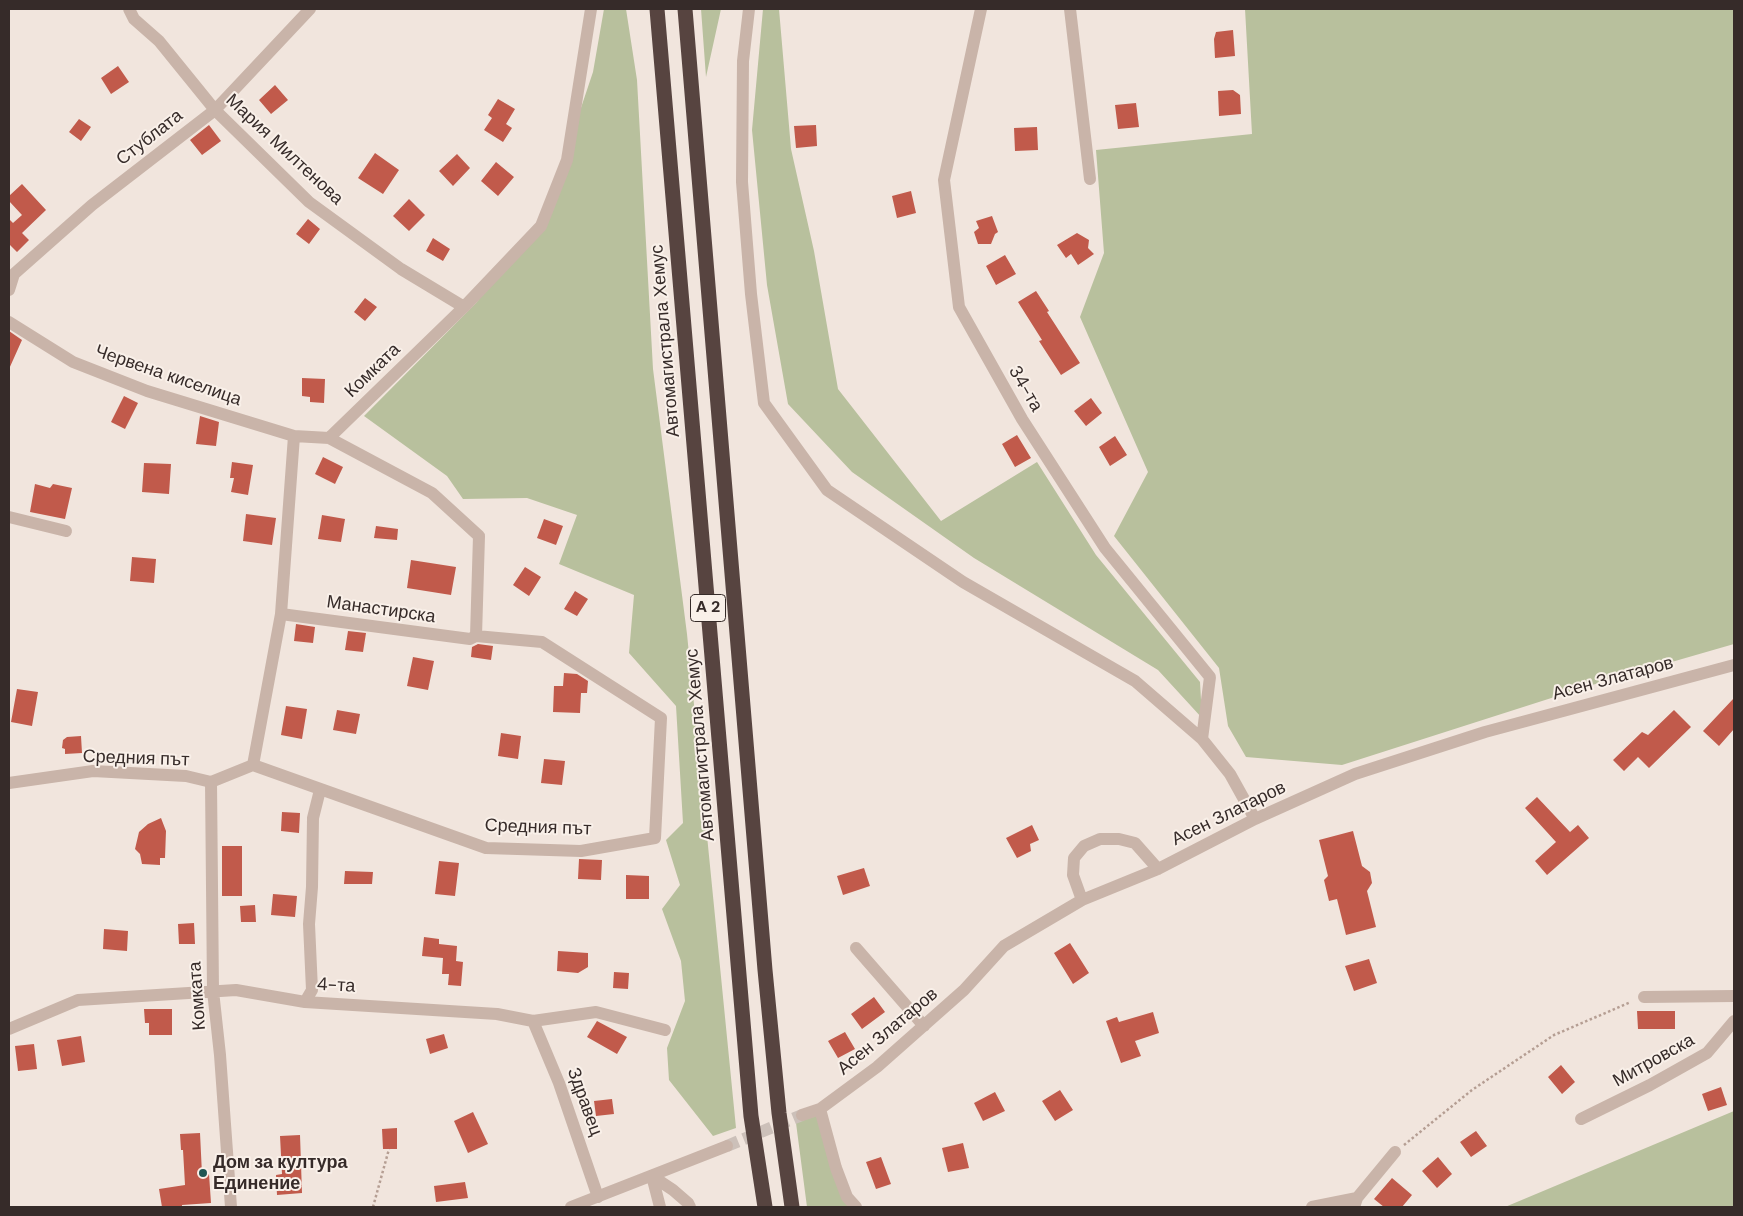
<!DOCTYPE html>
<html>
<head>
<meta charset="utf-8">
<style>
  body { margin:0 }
  #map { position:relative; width:1743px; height:1216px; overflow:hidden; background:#f1e5dd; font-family:"DM Sans",sans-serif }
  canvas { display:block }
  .frame { position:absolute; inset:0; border:10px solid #362b29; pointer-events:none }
</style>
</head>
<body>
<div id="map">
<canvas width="1743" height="1216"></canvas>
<div class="frame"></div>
</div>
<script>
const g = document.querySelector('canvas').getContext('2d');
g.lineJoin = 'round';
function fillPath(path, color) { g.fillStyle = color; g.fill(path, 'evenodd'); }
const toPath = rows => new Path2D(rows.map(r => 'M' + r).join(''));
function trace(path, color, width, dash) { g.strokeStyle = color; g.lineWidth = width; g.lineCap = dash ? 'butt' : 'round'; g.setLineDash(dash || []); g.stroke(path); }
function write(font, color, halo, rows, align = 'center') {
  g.font = font + ' "DM Sans",sans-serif'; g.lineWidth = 4; g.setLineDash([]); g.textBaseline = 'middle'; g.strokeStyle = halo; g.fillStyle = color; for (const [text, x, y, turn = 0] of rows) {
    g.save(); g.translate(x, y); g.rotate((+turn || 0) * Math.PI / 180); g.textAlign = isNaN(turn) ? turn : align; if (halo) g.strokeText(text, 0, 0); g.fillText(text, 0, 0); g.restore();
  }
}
const green = toPath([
  [604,9,626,9,637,80,653,369,687,634,736,1128,713,1136,669,1080,667,1048,685,1001,681,961,662,909,680,885,666,840,683,823,676,706,629,653,634,595,559,564,577,515,527,498,463,499,447,476,364,416,476,303,546,212,593,72],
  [701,9,721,9,706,77],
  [763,9,779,9,791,149,814,251,838,389,941,521,1037,462,1096,555,1200,682,1202,718,1158,670,974,558,852,472,788,404,767,285,752,130],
  [1245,9,1734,9,1734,644,1592,685,1342,765,1246,757,1228,726,1219,668,1114,536,1148,472,1080,317,1104,253,1096,150,1252,134],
  [1734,1111,1734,1207,1505,1207],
  [817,1112,857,1207,807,1207,796,1123]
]);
const building = toPath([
  [1233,30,1235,56,1215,58,1214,39,1216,32],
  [118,66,129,82,111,94,101,78],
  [275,85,288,100,271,114,259,100],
  [1233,90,1240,95,1241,114,1219,116,1218,91],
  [498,99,515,109,506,124,512,128,503,142,484,130,492,118,488,115],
  [1136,103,1139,127,1118,129,1115,105],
  [79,119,91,127,81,141,69,132],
  [209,125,221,141,202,155,190,140],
  [816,125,817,146,796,148,794,126],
  [1037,127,1038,150,1015,151,1014,128],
  [375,153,399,170,383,194,358,178],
  [457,154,470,168,453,186,439,171],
  [496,162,514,177,498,196,481,181],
  [22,184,46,210,22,233,29,240,17,252,10,245,9,246,9,219,13,223,22,215,9,201,9,196],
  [911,191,916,213,897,218,892,196],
  [409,199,425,215,409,231,393,216],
  [992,216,998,232,995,234,991,244,978,244,974,232,979,228,976,221],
  [308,219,320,229,309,244,296,234],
  [1077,233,1089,240,1088,248,1094,254,1078,265,1071,254,1066,258,1057,245],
  [433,238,450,249,443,261,426,251],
  [1005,255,1016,274,996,285,986,266],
  [1036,291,1049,311,1047,312,1080,363,1061,375,1039,341,1042,340,1018,302],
  [365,298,377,307,365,321,354,312],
  [9,331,22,340,9,369],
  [302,378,325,379,324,403,310,402,310,397,302,396],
  [124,396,138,403,125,429,111,422],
  [1091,398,1102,413,1086,426,1074,411],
  [200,416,219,422,216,446,196,444],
  [1017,435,1031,458,1015,467,1002,444],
  [1115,436,1127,455,1110,466,1099,447],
  [323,457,343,467,335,484,315,474],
  [232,462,253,465,248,495,231,492,234,478,230,478],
  [144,463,171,464,169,494,142,492],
  [35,484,50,488,53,484,72,488,65,519,30,512],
  [246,514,276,518,272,545,243,541],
  [322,515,345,519,341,542,318,539],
  [544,519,563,526,556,545,537,538],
  [376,526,398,529,397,540,374,538],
  [132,557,156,559,154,583,130,581],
  [411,560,456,567,451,595,407,588],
  [525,567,541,577,529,596,513,585],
  [575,591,588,599,577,616,564,609],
  [296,624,315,627,313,643,294,641],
  [348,631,366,633,363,652,345,650],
  [478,644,493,646,491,660,471,657,472,647],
  [413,657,434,661,428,690,407,686],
  [564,673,577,674,588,681,587,693,581,693,580,713,553,712,554,686,563,686],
  [17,689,38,692,32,726,11,722],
  [1734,698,1734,729,1719,746,1703,731],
  [286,706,307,709,302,739,281,735],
  [337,710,360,714,356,734,333,730],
  [1674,710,1691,727,1649,768,1638,757,1624,771,1613,760,1642,732,1648,735],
  [501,733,521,736,518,759,498,756],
  [81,736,82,753,65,754,65,749,62,748,63,740,67,737],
  [544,759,565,761,562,785,541,783],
  [1537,797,1570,832,1578,825,1589,838,1547,875,1535,861,1556,842,1525,808],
  [282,812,300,813,299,833,281,831],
  [161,818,166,831,165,858,160,858,160,865,142,864,140,854,135,849,139,832,148,824],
  [1032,825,1039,840,1030,844,1031,851,1017,858,1006,838],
  [1353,831,1362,866,1370,872,1372,883,1367,891,1376,927,1346,935,1337,899,1329,901,1324,880,1328,876,1319,840],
  [222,846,242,846,242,896,222,896],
  [579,859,602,860,601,880,578,879],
  [439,861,459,863,455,896,435,894],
  [864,868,870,886,843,895,837,876],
  [345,871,373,872,372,884,344,884],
  [626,875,649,876,649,899,626,899],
  [273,894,297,896,295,917,271,915],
  [255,905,256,922,241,922,240,906],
  [194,923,195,944,179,944,178,924],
  [104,929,128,931,127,951,103,949],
  [424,937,439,939,439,944,457,946,456,961,463,962,461,986,448,985,449,974,442,974,443,958,422,956],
  [1070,943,1089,973,1073,984,1054,953],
  [558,951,588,953,588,967,578,973,557,971],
  [1369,959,1377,983,1354,991,1345,966],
  [614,972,629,973,628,989,613,988],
  [874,997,885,1012,862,1029,851,1014],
  [144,1009,172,1009,172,1035,149,1035,149,1023,145,1023],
  [1637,1011,1675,1011,1675,1029,1638,1029],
  [1153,1012,1159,1033,1135,1041,1141,1056,1121,1063,1106,1021,1117,1017,1119,1022],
  [597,1021,627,1037,617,1054,587,1037],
  [845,1032,855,1049,838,1058,828,1041],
  [444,1034,448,1048,430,1054,426,1039],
  [81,1036,85,1062,62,1066,57,1040],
  [34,1044,37,1069,18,1071,15,1046],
  [1561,1065,1575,1082,1562,1094,1548,1077],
  [1721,1087,1727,1105,1708,1111,1702,1094],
  [1060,1090,1073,1110,1055,1121,1042,1101],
  [995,1092,1005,1111,983,1121,974,1103],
  [612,1099,614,1114,596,1116,594,1101],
  [473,1112,488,1144,468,1153,454,1121],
  [397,1128,397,1149,383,1149,382,1129],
  [1476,1131,1487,1146,1471,1157,1460,1142],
  [200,1133,202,1174,209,1174,211,1203,182,1205,182,1207,162,1207,159,1189,185,1185,183,1150,181,1150,180,1134],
  [300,1135,302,1193,277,1195,276,1175,282,1174,280,1136],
  [963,1143,969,1168,948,1172,942,1148],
  [881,1157,891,1184,876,1189,866,1162],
  [1438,1157,1452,1174,1437,1188,1422,1171],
  [1392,1178,1412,1195,1402,1207,1384,1207,1374,1199],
  [465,1182,468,1198,436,1202,434,1186]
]);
const minorTunnel = toPath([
  [727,1146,802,1115]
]);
const path = toPath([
  [1404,1145,1472,1090,1554,1035,1631,1002],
  [373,1207,389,1149]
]);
const minor = toPath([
  [129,9,134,19,159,41,215,110,309,202,401,269,464,307],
  [749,9,743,61,742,182,751,294,764,403,827,490,963,582,1135,681,1202,739,1230,774,1255,819],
  [981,9,944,180,959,307,1022,419,1105,548,1210,677,1202,739],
  [1070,9,1090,179],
  [9,290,14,274,92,205,215,110,310,9],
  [9,322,73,362,147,391,294,436,329,438,464,307,541,226,567,160,591,9],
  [9,517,66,531],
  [281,614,470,639,476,636],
  [253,765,281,614,294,436],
  [211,782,213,991,220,1055,231,1207],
  [9,783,93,771,186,776,211,782,253,765,486,848,581,851,655,838,661,718,542,642,476,636,479,536,432,493,329,438],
  [1082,900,1073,875,1074,858,1084,846,1100,839,1119,839,1135,843,1158,869],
  [856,948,924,1026],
  [1644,997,1734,996],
  [305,1002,312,990,309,924,312,887,313,818,320,790],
  [533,1021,559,1083,598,1197],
  [9,1029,78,1000,236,990,305,1002,497,1014,533,1021,596,1012,665,1030],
  [820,1109,836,1168,847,1197,856,1207],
  [802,1115,820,1109,877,1067,964,990,1004,946,1082,900,1158,869,1255,819,1355,774,1485,732,1734,665],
  [1581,1119,1650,1085,1707,1053,1734,1021],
  [652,1176,673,1190,688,1203,690,1207],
  [652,1176,660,1207],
  [1357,1198,1395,1152],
  [571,1207,727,1146],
  [1312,1207,1357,1198,1354,1207]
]);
const highway = toPath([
  [657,9,751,1116,765,1207],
  [685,9,765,970,779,1113,792,1207]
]);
const markers = [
  [203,1173,5,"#205653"]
];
const shields = [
  [708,608,35]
];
const shieldNames = [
  ["A 2",708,608]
];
const streetNames = [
  ["Стублата",150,138,-38],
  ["Мария Милтенова",284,150,43],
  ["Автомагистрала Хемус",666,341,-95],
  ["Комката",373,371,-44],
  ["Червена киселица",168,376,19],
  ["34-та",1025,389,60],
  ["Манастирска",381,610,8],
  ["Асен Златаров",1613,679,-15],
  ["Автомагистрала Хемус",701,745,-95],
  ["Средния път",136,759,2],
  ["Асен Златаров",1229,814,-26],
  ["Средния път",538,828,2],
  ["4-та",336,986,3],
  ["Комката",198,996,-94],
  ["Асен Златаров",888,1032,-40],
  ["Митровска",1654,1061,-29],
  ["Здравец",584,1102,70]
];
const poiNames = [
  ["Дом за култура",213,1163],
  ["Единение",213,1184]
];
fillPath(green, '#b8c09d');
fillPath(building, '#c15a4b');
trace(minorTunnel, '#ccc0b9', 12, [12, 6]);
trace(path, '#b59e93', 2.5, [2.5, 2.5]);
trace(minor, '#c9b4a9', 12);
trace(highway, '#574440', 15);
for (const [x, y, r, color] of markers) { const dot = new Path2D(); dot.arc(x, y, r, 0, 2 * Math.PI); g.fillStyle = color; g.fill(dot); trace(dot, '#f9f0e9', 2); }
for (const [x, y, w] of shields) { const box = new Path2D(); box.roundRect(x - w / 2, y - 13.5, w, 27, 4); g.fillStyle = '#f9f0e9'; g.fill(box); trace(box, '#362b29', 1); }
write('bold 16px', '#362b29', null, shieldNames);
write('18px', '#362b29', '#f9f0e9', streetNames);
write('bold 18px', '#362b29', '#f9f0e9', poiNames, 'left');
</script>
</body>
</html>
